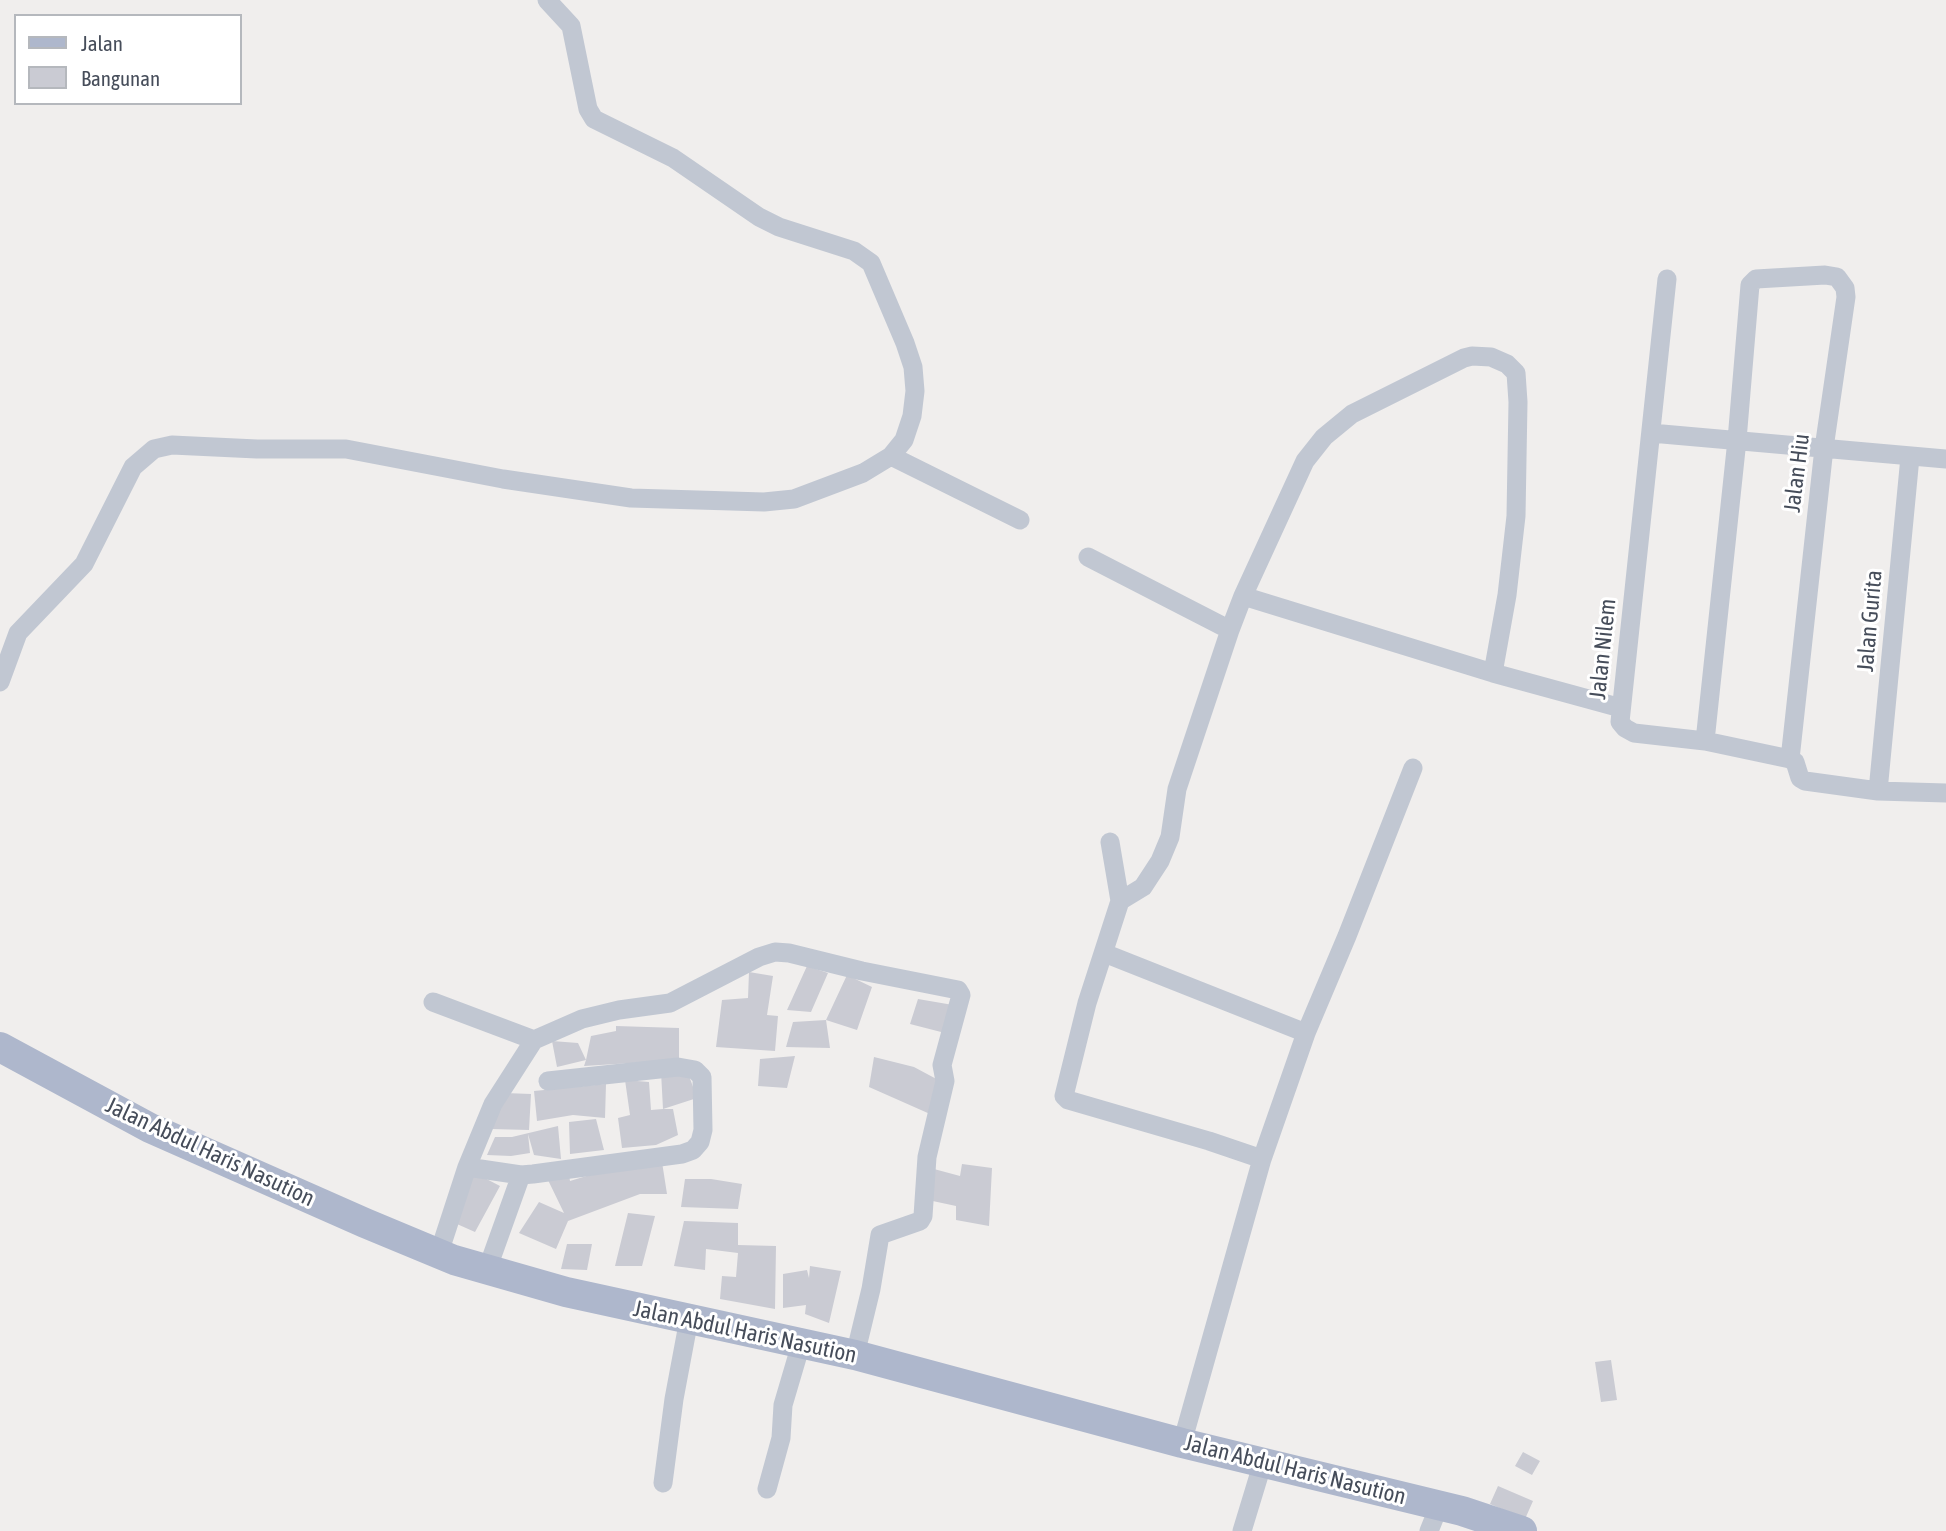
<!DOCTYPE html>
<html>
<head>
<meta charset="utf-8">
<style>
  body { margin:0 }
  #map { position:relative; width:1946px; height:1531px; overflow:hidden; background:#f0eeed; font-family:"Asap Condensed",sans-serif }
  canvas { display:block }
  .legend { position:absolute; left:14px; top:14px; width:228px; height:91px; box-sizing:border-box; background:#fff; border:2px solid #b5b8bd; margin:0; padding:9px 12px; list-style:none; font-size:21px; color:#464d5a }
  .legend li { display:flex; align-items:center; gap:14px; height:35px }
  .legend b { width:35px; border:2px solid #b5b8bd }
</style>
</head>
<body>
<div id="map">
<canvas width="1946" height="1531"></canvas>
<ul class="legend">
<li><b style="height:9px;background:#aeb7cc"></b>Jalan</li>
<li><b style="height:19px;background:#cacbd3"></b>Bangunan</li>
</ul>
</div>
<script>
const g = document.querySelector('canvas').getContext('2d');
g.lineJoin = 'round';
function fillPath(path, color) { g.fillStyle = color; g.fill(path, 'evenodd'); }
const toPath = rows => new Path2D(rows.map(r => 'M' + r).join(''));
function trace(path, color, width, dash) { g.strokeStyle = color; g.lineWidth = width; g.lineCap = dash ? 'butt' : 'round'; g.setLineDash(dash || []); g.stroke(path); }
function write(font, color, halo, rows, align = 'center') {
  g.font = font + ' "Asap Condensed",sans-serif'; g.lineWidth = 6; g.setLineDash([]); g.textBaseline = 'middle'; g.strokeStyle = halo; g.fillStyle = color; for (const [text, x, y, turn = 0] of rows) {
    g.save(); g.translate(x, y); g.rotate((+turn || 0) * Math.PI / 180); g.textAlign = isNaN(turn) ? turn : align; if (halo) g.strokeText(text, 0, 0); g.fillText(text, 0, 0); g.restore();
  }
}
const building = toPath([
  [807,966,828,973,811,1012,787,1010],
  [749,972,773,976,767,1015,778,1016,775,1051,716,1047,722,1000,748,998],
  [847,975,872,987,857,1030,826,1020],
  [918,999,953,1005,945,1033,910,1024],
  [826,1020,830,1048,786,1047,793,1022],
  [616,1026,679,1028,679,1062,648,1062,584,1066,586,1060,557,1067,552,1041,578,1043,586,1060,591,1036,616,1031],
  [795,1056,787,1088,758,1086,760,1059],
  [874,1057,914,1067,942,1082,930,1114,869,1087],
  [661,1072,688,1073,697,1098,663,1109,673,1109,678,1135,656,1145,622,1148,618,1118,630,1115,625,1080,649,1082,651,1110,663,1109],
  [606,1084,605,1118,573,1115,537,1121,534,1091],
  [505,1093,531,1094,529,1130,491,1129],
  [596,1119,604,1150,570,1154,569,1122],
  [558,1126,561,1159,534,1155,528,1134,530,1153,511,1156,487,1155,495,1137,512,1137],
  [662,1162,667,1194,640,1194,568,1221,556,1249,519,1233,539,1202,564,1213,548,1180,569,1175,570,1181,593,1174],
  [962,1164,992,1168,989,1226,956,1220,956,1206,928,1200,934,1169,960,1176],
  [473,1172,500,1186,475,1232,457,1224],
  [685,1179,711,1179,742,1184,738,1209,681,1207],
  [628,1213,655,1216,642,1266,615,1266],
  [684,1221,738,1223,738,1245,776,1246,775,1309,720,1299,722,1276,736,1277,738,1253,706,1249,705,1270,674,1266],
  [567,1244,592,1244,587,1270,561,1269],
  [810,1266,841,1271,829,1323,805,1314,806,1305,783,1308,783,1274,807,1270,809,1278],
  [1611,1360,1617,1400,1601,1402,1595,1362],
  [1523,1452,1540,1461,1532,1475,1515,1466],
  [1498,1486,1533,1501,1525,1519,1490,1504]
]);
const minor = toPath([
  [1667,279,1620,722,1625,728,1634,733,1705,741,1790,759,1795,762,1800,778,1805,781,1878,791,1946,793],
  [1651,433,1946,459],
  [891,456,1020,520],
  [1088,557,1230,630,1243,596,1305,461,1324,437,1352,414,1464,358,1472,356,1491,357,1507,364,1516,373,1518,402,1516,516,1507,595,1493,673],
  [1243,596,1493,673,1621,708],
  [0,682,18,633,84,564,133,467,154,449,172,445,257,449,346,449,503,479,631,498,764,502,794,499,863,473,891,456,904,440,912,416,915,391,913,367,905,343,871,263,854,251,779,227,759,217,673,158,594,119,588,109,571,26,547,0],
  [1705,741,1737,440,1750,285,1756,279,1825,275,1837,277,1845,288,1846,297,1824,448,1790,759],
  [1878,791,1910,457],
  [1110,842,1120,901,1087,1003,1064,1096,1068,1100,1209,1141,1262,1159,1182,1443],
  [1120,901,1143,887,1160,861,1170,837,1177,789,1230,630],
  [1104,953,1306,1033],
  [433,1002,534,1040],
  [1262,1159,1306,1033,1347,936,1413,768],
  [467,1167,521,1175,533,1174,682,1154,693,1150,700,1142,703,1130,702,1077,695,1070,678,1067,548,1081],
  [439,1253,467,1167,493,1104,534,1040,582,1019,619,1010,670,1003,759,957,775,952,789,953,862,971,958,990,961,995,942,1065,945,1081,927,1157,923,1216,920,1221,880,1235,871,1289,855,1355],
  [487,1270,521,1175],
  [663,1483,674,1399,689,1319],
  [767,1489,781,1438,783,1405,801,1344],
  [1242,1531,1263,1462],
  [1429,1531,1439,1506]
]);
const primary = toPath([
  [0,1047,150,1128,365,1223,454,1260,566,1292,855,1355,1182,1443,1462,1511,1522,1531]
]);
const streetNames = [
  ["Jalan Hiu",1797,473,-83],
  ["Jalan Gurita",1870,621,-85],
  ["Jalan Nilem",1603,649,-84],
  ["Jalan Abdul Haris Nasution",210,1152,25],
  ["Jalan Abdul Haris Nasution",745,1332,12],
  ["Jalan Abdul Haris Nasution",1295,1470,14]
];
fillPath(building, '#cacbd3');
trace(minor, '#c1c7d2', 19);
trace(primary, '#aeb7cc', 30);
write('23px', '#464d5a', '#fff', streetNames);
</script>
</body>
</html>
